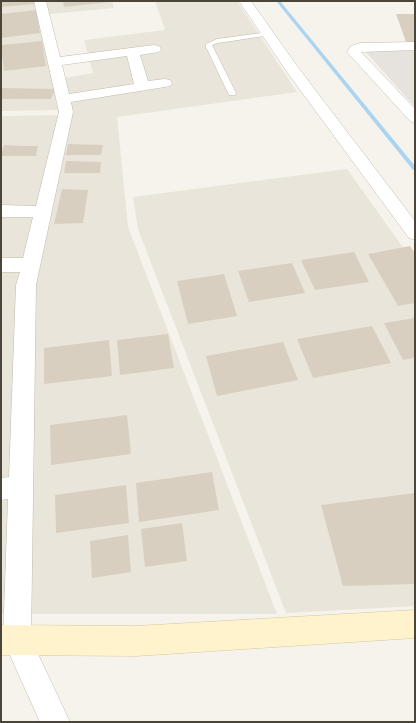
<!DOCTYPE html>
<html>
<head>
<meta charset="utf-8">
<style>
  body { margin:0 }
  #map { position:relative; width:416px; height:723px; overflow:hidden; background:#f6f3ec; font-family:"Alegreya Sans",sans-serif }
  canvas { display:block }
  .frame { position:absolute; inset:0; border:2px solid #4b4439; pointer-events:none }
</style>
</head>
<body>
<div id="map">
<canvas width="416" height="723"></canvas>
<div class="frame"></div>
</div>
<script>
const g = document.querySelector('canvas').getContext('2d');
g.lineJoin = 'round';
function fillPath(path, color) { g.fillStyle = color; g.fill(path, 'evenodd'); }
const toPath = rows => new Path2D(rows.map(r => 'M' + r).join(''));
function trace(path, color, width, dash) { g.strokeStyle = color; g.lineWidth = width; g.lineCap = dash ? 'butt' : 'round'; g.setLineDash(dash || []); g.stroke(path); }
const residential = toPath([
  [1,1,112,1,114,8,40,15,59,110,1,111],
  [155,1,237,1,297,92,117,117,128,227,277,614,1,614,1,116,72,115,63,78,93,73,84,40,165,30],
  [347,169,415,264,415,606,286,613,138,229,133,197]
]);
const industrial = toPath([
  [365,51,415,51,415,106,414,106]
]);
const stream = toPath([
  [276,1,280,1,415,166,415,170,413,170,276,1]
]);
const building = toPath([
  [1,1,35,1,35,4,1,7],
  [63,1,109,1,109,2,64,7],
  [36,10,40,33,1,38,1,14],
  [396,14,415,14,415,42,406,42],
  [42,41,46,66,4,71,1,45],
  [1,88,55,89,51,99,1,99],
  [68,144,103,145,101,155,66,155],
  [4,145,22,146,38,146,36,156,1,156],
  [66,161,101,162,100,173,64,173],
  [62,189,88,190,83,223,54,224],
  [410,246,415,253,415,303,398,306,368,254],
  [354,252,369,282,315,290,301,260],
  [292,263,305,293,249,302,238,271],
  [224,274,237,316,188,324,177,281],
  [415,318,415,358,403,360,384,323],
  [372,326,391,363,313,378,297,339],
  [168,334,174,368,120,375,117,340],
  [109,340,112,376,44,384,44,348],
  [283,342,298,380,217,396,206,356],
  [127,415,131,454,51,465,50,425],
  [212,472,219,510,139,522,136,483],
  [126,485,129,523,56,533,55,495],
  [415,493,415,584,343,586,321,505],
  [182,523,187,561,145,567,141,529],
  [128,535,131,572,92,578,90,541]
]);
const lane = toPath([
  [269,32,272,34,271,35,218,43,212,45,236,93,235,95,229,95,206,47,206,44,217,39,269,32]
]);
const street = toPath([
  [34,1,46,1,60,57,154,45,159,46,161,49,159,52,140,55,148,81,165,79,170,80,172,83,170,86,165,87,71,102,73,112,36,285,31,639,70,722,40,722,3,640,8,499,1,500,1,478,9,477,16,285,20,272,1,272,1,258,23,258,33,217,1,217,1,205,36,206,59,112,34,1],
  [127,56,134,84,69,94,62,65,127,56],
  [239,1,251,1,297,66,415,221,415,240,409,238,287,72,239,1],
  [415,42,415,50,361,52,415,109,415,123,410,121,347,52,351,46,360,43,415,42]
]);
const secondary = toPath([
  [415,610,415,638,136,656,1,655,1,625,136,626,415,610]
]);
fillPath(residential, '#eae5da');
fillPath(industrial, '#e6e2dd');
fillPath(stream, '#a9d4f2');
fillPath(building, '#d8cfc1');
trace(lane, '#c2bbae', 1);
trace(street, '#c2bbae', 1);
trace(secondary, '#d6c79b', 1);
fillPath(lane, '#fff');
fillPath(street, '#fff');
fillPath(secondary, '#fff3cd');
</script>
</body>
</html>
